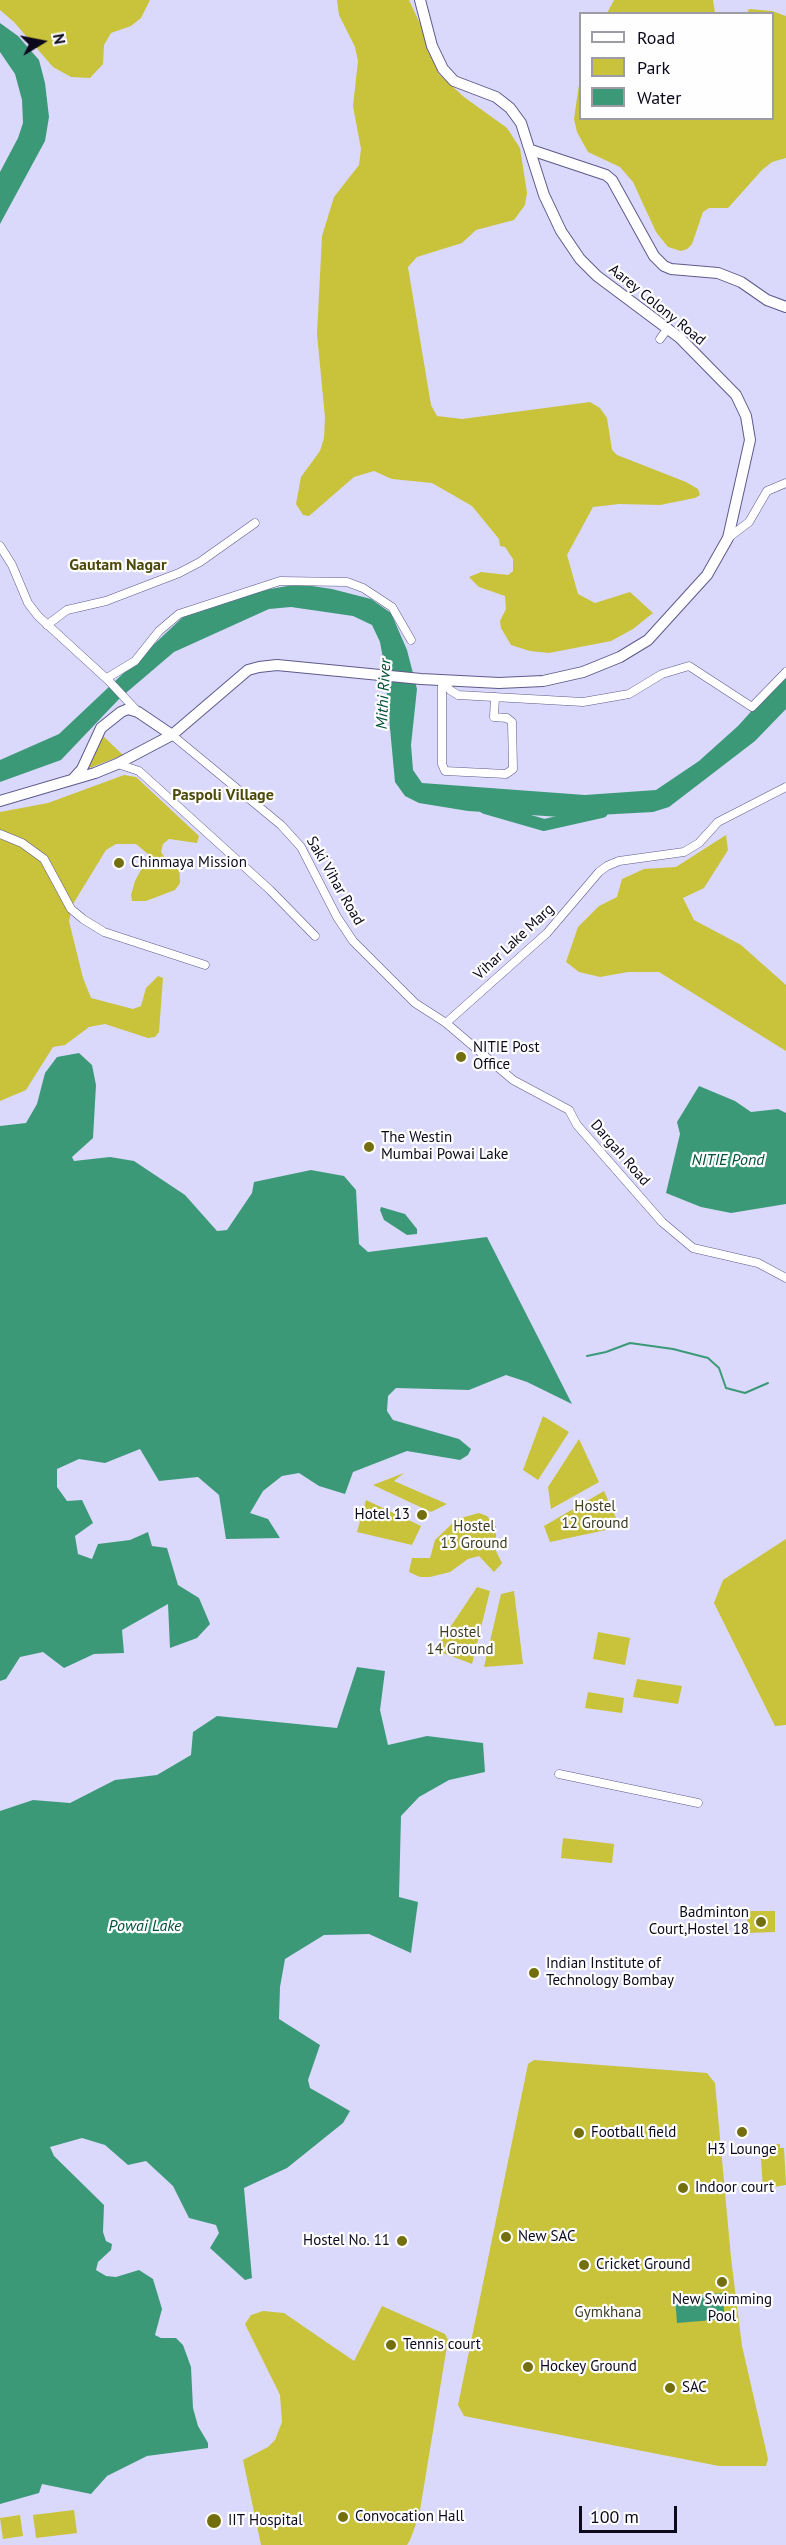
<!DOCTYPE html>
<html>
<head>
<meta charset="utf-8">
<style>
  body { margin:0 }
  #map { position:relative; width:786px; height:2545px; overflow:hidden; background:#dad9fb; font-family:"PT Sans",sans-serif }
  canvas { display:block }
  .legend { position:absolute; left:579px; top:12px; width:195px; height:108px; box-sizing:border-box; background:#fefefe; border:2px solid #9d9ca4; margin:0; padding:8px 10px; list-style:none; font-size:18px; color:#0c091c }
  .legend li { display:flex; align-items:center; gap:12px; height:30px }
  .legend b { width:30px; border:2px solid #9d9ca4 }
  .north { position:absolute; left:12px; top:12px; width:60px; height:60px; -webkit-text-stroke:4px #fefefe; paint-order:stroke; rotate:80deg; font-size:16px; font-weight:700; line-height:24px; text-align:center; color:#0c091c }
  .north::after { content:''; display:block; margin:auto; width:21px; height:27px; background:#0c091c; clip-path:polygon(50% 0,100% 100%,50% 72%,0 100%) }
  .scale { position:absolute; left:579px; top:2506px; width:98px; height:27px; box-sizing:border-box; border:3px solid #0c091c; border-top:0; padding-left:8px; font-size:18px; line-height:21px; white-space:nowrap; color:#0c091c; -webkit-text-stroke:4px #fefefe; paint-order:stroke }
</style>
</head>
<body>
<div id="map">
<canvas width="786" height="2545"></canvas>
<ul class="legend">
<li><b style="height:8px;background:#fff"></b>Road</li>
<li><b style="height:16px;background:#c9c23b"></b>Park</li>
<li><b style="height:16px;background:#3c9978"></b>Water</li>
</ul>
<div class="north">N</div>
<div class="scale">100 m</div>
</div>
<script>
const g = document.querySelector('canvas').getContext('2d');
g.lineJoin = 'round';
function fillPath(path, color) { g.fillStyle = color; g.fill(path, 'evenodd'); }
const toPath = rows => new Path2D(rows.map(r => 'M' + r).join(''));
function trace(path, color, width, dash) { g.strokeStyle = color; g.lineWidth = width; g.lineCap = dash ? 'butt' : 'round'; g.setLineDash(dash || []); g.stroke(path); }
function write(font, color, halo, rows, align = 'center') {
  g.font = font + ' "PT Sans",sans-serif'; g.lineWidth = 4.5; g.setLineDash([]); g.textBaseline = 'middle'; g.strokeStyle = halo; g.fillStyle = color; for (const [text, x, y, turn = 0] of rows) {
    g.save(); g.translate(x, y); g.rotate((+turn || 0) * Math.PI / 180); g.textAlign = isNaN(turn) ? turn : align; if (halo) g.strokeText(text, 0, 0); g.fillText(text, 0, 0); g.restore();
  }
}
const green = toPath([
  [0,0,150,0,141,18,131,26,111,33,104,45,103,64,90,78,71,77,53,67,14,22,0,10],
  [337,0,409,0,423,30,439,74,464,97,507,128,520,148,527,193,525,205,514,220,476,230,462,243,417,257,408,267,431,405,437,416,462,419,590,402,600,408,607,418,612,450,617,455,686,482,698,489,700,495,695,498,660,505,619,504,593,507,567,555,578,594,595,603,630,592,653,613,633,629,611,641,549,653,530,651,511,645,501,628,500,621,506,609,505,596,479,587,469,577,481,572,508,575,513,571,513,559,505,547,500,546,499,539,472,506,432,483,392,479,374,471,354,477,309,516,303,515,296,504,301,477,320,451,324,438,325,418,317,334,322,236,334,197,359,165,361,149,353,106,358,61,355,47,339,15],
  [614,0,713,0,715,13,607,13],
  [749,9,772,11,786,16,786,158,772,162,762,170,728,208,709,208,703,212,692,244,687,249,681,251,668,247,656,232,633,182,620,167,588,152,577,132,574,119,580,77,580,118,772,118,772,14,747,13],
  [102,735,123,755,87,769],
  [124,775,136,777,199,836,197,843,169,839,163,844,161,852,165,858,179,860,180,883,175,890,146,901,132,901,131,895,135,881,149,855,136,844,116,844,106,850,73,904,69,921,83,978,91,998,133,1009,141,1006,146,988,158,976,163,978,159,1032,155,1037,148,1038,105,1024,89,1027,65,1045,53,1047,26,1090,0,1101,0,812,48,803],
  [726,835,728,850,704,888,683,898,694,920,741,945,786,985,786,1051,659,972,628,972,600,977,579,972,566,962,578,927,599,906,617,897,622,879,644,869,676,867],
  [543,1416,569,1432,538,1480,523,1470],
  [579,1439,599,1482,551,1509,548,1487],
  [404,1473,394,1481,447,1504,431,1512,373,1485],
  [604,1491,620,1527,550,1542,544,1526],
  [366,1500,421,1526,412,1545,357,1532],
  [479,1513,487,1516,496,1527,496,1551,502,1563,494,1572,479,1556,468,1559,450,1572,430,1577,420,1577,409,1572,412,1558,430,1558,435,1540,457,1519],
  [786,1539,786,1725,775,1726,714,1603,723,1580],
  [477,1587,490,1591,472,1664,435,1650],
  [514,1591,523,1664,484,1667,501,1594],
  [598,1632,630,1638,625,1665,593,1659],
  [637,1679,682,1686,678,1704,633,1697],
  [588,1692,624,1698,622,1713,585,1708],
  [563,1838,614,1844,612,1863,561,1858],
  [747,1911,775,1911,775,1932,747,1933],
  [534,2060,707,2073,715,2083,731,2258,742,2346,768,2459,766,2466,719,2466,464,2416,458,2405,528,2064],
  [780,2144,780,2148,784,2148,786,2185,763,2189,760,2145],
  [382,2306,445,2334,448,2340,419,2516,410,2540,407,2545,261,2545,243,2460,268,2447,275,2440,282,2422,280,2395,245,2324,251,2315,263,2311,284,2313,354,2361],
  [74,2510,77,2533,36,2538,33,2515],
  [20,2515,23,2536,3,2539,0,2518]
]);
const water = toPath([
  [0,23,18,36,39,60,45,83,49,117,45,141,0,224,0,172,18,138,23,123,22,100,15,74,0,52],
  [299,584,332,589,371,599,391,613,407,650,417,689,411,745,413,770,422,783,585,795,656,790,699,761,738,726,786,673,786,709,755,741,669,807,653,812,561,817,468,811,419,803,405,796,395,782,384,664,380,642,372,625,353,616,291,607,269,609,174,652,120,698,61,760,0,782,0,760,59,734,184,616,210,605,270,589],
  [79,1053,92,1065,96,1085,93,1138,72,1157,74,1161,110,1157,134,1161,185,1195,217,1231,227,1230,252,1193,254,1182,311,1170,344,1176,356,1190,359,1244,368,1252,487,1237,572,1404,527,1382,506,1375,469,1390,396,1388,388,1396,387,1411,393,1420,459,1439,471,1449,468,1455,460,1460,407,1451,353,1472,345,1494,319,1486,299,1473,282,1476,263,1491,250,1513,268,1519,280,1538,226,1539,219,1495,198,1477,159,1481,140,1449,105,1463,79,1459,57,1469,57,1487,67,1501,82,1500,93,1523,75,1536,78,1554,92,1559,98,1544,130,1540,148,1532,152,1546,167,1548,178,1585,199,1598,210,1624,197,1638,170,1648,168,1604,122,1630,124,1653,94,1654,64,1668,43,1652,20,1657,6,1679,0,1681,0,1126,26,1123,37,1104,45,1073,57,1057],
  [699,1086,735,1101,751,1112,778,1109,786,1113,786,1204,731,1213,701,1207,666,1193,680,1134,677,1122],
  [381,1207,405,1214,417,1229,417,1234,407,1235,384,1220,380,1210],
  [357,1667,385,1671,380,1710,388,1745,427,1736,483,1743,485,1772,449,1780,419,1797,401,1816,399,1897,418,1902,411,1953,369,1934,324,1935,285,1959,280,1987,279,2019,320,2045,308,2080,310,2088,350,2111,343,2123,287,2168,244,2188,252,2278,245,2280,210,2248,219,2233,216,2225,189,2218,173,2186,146,2161,128,2165,105,2145,82,2138,50,2147,54,2156,104,2205,103,2232,106,2241,112,2244,111,2250,98,2262,96,2270,106,2276,116,2277,139,2270,153,2279,162,2309,155,2335,161,2338,176,2338,183,2345,191,2367,193,2408,198,2426,208,2443,208,2448,147,2456,107,2476,91,2494,42,2484,39,2493,0,2504,0,1811,33,1800,70,1803,115,1780,157,1775,191,1755,193,1732,217,1716,337,1728],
  [722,2293,725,2319,677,2323,675,2298]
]);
const stream = toPath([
  [587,1356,606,1352,630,1343,673,1349,708,1358,719,1368,726,1388,745,1393,768,1383]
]);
const river = toPath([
  [485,808,544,825,602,812]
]);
const street = toPath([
  [660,339,668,328],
  [728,538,749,522,767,491,786,483],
  [0,546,12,565,28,603,38,616,109,681,138,712],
  [47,625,67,610,106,601,179,573,200,562,255,523],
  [107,678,135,661,159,631,179,614,280,581,347,582,363,588,392,607,411,640],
  [442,680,450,690,458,695,583,702,629,694,662,674,689,666,752,707,786,672],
  [442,680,442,764,445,771,506,774,513,769,512,722,507,718,494,717,495,697],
  [172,735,281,825,301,847,337,917,353,941,415,1003,446,1023,513,1080,569,1110,577,1125,662,1222,693,1248,758,1263,786,1278],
  [118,764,139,771,270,890,315,936],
  [0,834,22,843,44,859,71,909,83,919,104,932,205,965],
  [446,1023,547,933,599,872,607,866,619,861,684,852,699,843,718,822,786,787],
  [559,1774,698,1803]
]);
const secondary = toPath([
  [531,150,606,175,612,180,654,256,664,266,671,269,718,273,741,282,767,300,786,307],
  [73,779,82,769,101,728,121,712,128,709,138,712,172,735],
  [0,801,95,773,117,764,172,735,248,670,259,667,277,665,421,679,499,683,543,681,583,672,620,657,648,640,707,575,728,538,750,440,746,416,736,395,680,338,597,276,580,259,561,231,544,195,521,123,510,108,496,97,454,81,443,69,432,46,420,0]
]);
const markers = [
  [119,863,6,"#736f0f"],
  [461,1057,6,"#736f0f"],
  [369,1147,6,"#736f0f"],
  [422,1515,6,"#736f0f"],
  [761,1922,6,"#736f0f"],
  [534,1973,6,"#736f0f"],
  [742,2132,6,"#736f0f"],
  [579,2133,6,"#736f0f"],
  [683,2188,6,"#736f0f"],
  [506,2237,6,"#736f0f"],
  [402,2241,6,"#736f0f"],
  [584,2265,6,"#736f0f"],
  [722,2282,6,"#736f0f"],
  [391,2345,6,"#736f0f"],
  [528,2367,6,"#736f0f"],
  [670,2388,6,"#736f0f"],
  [343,2517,6,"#736f0f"],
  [214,2521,8,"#736f0f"]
];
const streetNames = [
  ["Aarey Colony Road",657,305,39],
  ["Saki Vihar Road",335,881,60],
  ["Vihar Lake Marg",514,942,-43],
  ["Dargah Road",620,1153,49]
];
const poiNames = [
  ["Chinmaya Mission",131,863],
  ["NITIE Post",473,1048],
  ["Office",473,1065],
  ["The Westin",381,1138],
  ["Mumbai Powai Lake",381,1155],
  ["Hotel 13",410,1515,"right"],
  ["Badminton",749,1913,"right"],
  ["Court,Hostel 18",749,1930,"right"],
  ["Indian Institute of",546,1964],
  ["Technology Bombay",546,1981],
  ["Football field",591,2133],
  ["H3 Lounge",742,2150,"center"],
  ["Indoor court",695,2188],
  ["New SAC",518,2237],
  ["Hostel No. 11",390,2241,"right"],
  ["Cricket Ground",596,2265],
  ["New Swimming",722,2300,"center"],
  ["Pool",722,2317,"center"],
  ["Tennis court",403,2345],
  ["Hockey Ground",540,2367],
  ["SAC",682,2388],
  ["Convocation Hall",355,2517],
  ["IIT Hospital",228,2521]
];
const parkNames = [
  ["Hostel",595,1507],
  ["12 Ground",595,1524],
  ["Hostel",474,1527],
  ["13 Ground",474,1544],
  ["Hostel",460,1633],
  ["14 Ground",460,1650],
  ["Gymkhana",608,2313]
];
const neighbourhoodNames = [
  ["Gautam Nagar",118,565],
  ["Paspoli Village",223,795]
];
const waterNames = [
  ["Mithi River",384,694,-87],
  ["NITIE Pond",728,1160],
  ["Powai Lake",145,1926]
];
fillPath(green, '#c9c23b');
fillPath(water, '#3c9978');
trace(stream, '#3c9978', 2);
trace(river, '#3c9978', 12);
trace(street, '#5e5a8c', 9);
trace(secondary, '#5e5a8c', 12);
trace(street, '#fff', 8);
trace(secondary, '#fff', 10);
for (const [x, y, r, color] of markers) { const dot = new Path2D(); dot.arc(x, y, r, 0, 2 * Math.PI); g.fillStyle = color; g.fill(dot); trace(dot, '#fefefe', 2); }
write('15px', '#0c091c', '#fefefe', streetNames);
write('15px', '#0c091c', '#fefefe', poiNames, 'left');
write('15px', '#3e3d24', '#fefefe', parkNames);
write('bold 16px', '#4d4a09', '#fefefe', neighbourhoodNames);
write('italic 16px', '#00503a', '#fefefe', waterNames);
</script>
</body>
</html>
